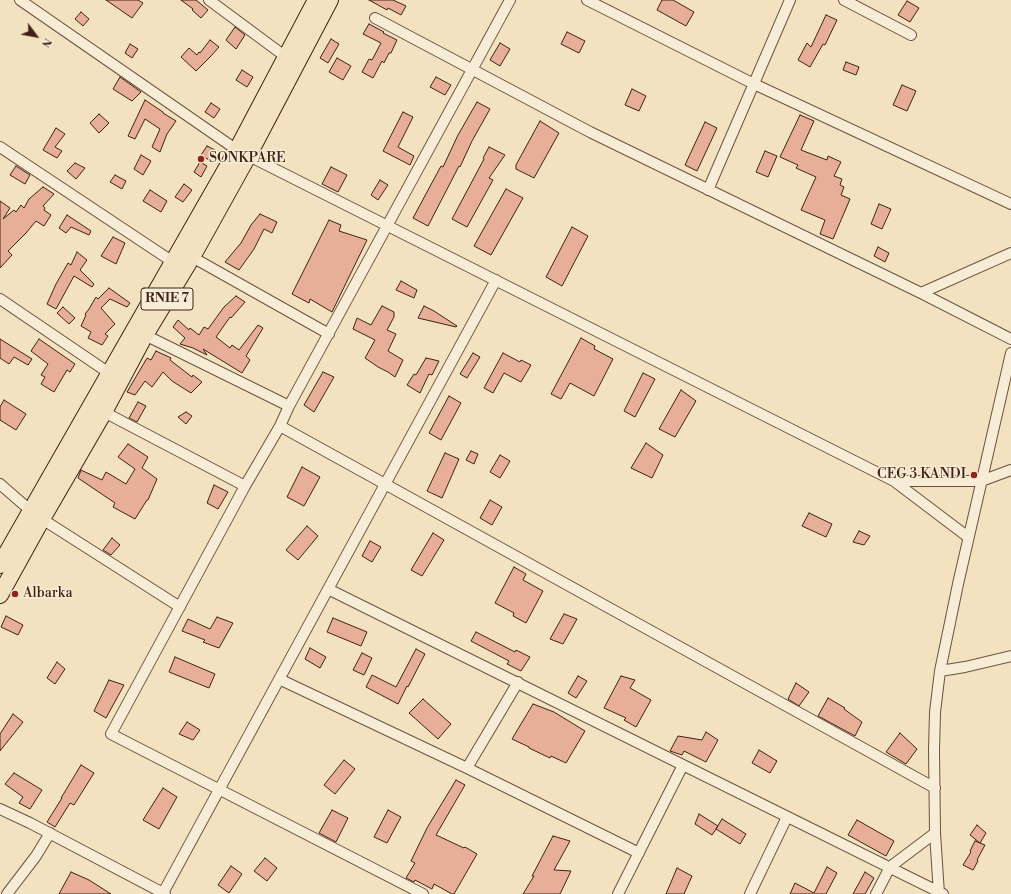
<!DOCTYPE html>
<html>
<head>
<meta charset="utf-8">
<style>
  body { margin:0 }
  #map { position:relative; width:1011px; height:894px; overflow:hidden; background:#f3e2bf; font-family:"Libre Bodoni",serif }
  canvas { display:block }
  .north { position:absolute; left:16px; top:16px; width:40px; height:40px; -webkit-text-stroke:3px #f7ecd5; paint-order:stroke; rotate:122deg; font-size:11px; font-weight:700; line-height:16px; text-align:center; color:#3f2215 }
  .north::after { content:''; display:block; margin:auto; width:14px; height:18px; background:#3f2215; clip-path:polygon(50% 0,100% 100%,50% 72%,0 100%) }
</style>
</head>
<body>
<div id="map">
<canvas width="1011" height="894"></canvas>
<div class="north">N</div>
</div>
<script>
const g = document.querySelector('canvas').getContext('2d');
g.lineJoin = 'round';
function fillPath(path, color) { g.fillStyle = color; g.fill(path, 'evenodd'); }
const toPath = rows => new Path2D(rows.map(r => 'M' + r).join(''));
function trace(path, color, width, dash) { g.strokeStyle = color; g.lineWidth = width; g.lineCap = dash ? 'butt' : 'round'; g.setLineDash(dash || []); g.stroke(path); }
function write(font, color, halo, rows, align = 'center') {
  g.font = font + ' "Libre Bodoni",serif'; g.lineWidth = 3; g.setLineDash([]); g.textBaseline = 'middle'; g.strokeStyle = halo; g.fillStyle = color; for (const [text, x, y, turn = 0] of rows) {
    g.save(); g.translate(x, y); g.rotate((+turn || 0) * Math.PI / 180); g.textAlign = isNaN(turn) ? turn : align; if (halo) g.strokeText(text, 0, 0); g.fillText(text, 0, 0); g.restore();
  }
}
const building = toPath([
  [106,0,138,0,143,3,132,18,106,0],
  [181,0,196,0,208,10,201,18,192,10,193,9,181,0],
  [369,0,393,0,406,6,401,15,388,8,387,10,369,0],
  [662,0,673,0,694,12,686,26,657,10,662,0],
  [907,1,919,8,910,22,898,15,907,1],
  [81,12,89,19,83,26,75,19,81,12],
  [826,15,837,20,825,45,823,44,810,67,798,60,807,43,811,47,826,15],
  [369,24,384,32,383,33,397,40,391,53,389,53,384,63,382,61,373,78,362,72,369,59,372,60,381,43,363,34,369,24],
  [235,27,245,35,236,49,226,40,235,27],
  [567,32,585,41,579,53,561,44,567,32],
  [331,39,339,44,328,63,320,58,331,39],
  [210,40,219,47,211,56,196,71,181,57,189,48,197,55,199,52,200,53,210,40],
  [500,43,510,49,500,66,490,60,500,43],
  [130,44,138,49,132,58,125,53,130,44],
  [337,58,351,66,343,80,329,72,337,58],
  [846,62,859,67,856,75,843,70,846,62],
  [242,70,253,77,247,87,236,80,242,70],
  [120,77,141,92,132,101,113,89,120,77],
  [436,77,451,85,445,95,430,87,436,77],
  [902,85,916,91,907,111,893,105,902,85],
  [632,89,646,96,639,111,625,105,632,89],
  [145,100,163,112,163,113,176,121,167,134,160,152,152,147,160,129,145,119,135,139,128,136,145,100],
  [477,102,490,109,472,141,460,167,459,166,428,226,413,218,441,166,443,167,458,135,477,102],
  [211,103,220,109,214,118,205,112,211,103],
  [403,112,413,117,398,147,414,156,410,165,383,151,403,112],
  [99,114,109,123,99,133,90,123,99,114],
  [800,115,814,121,801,150,827,160,828,156,841,162,834,176,842,179,840,185,844,187,841,195,850,199,833,239,820,234,825,220,801,210,816,177,796,168,798,165,780,157,800,115],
  [540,121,559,133,534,178,516,169,516,165,540,121],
  [705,122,717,128,697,171,685,165,705,122],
  [56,128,65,134,55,147,62,151,57,158,43,150,56,128],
  [207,146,215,150,209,160,201,155,207,146],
  [489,147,505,155,489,178,493,180,467,227,452,219,484,159,483,158,489,147],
  [765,151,777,156,768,177,756,172,765,151],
  [141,155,151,161,143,175,134,169,141,155],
  [200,162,207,166,201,177,194,172,200,162],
  [75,163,85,168,76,179,67,171,75,163],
  [16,166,30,175,25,184,10,175,16,166],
  [331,167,347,175,338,192,322,184,331,167],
  [115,175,126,181,122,189,110,182,115,175],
  [380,180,388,185,378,200,371,195,380,180],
  [184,184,192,190,183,202,175,197,184,184],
  [43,187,54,194,43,206,45,208,44,210,51,215,44,226,36,221,26,233,8,251,12,255,0,268,0,201,10,208,3,219,14,210,16,212,21,205,24,208,29,199,43,187],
  [506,189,523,198,491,255,474,246,506,189],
  [150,190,167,201,161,212,143,201,150,190],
  [879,204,891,209,882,229,871,224,879,204],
  [260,214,277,222,272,233,264,229,254,249,239,270,225,262,241,243,251,225,260,214],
  [67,215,91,231,89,235,71,227,66,233,59,228,67,215],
  [329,220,341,225,339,231,367,240,332,312,310,299,309,303,292,294,329,220],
  [572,227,588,236,562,286,546,277,572,227],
  [113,237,125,243,116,264,101,256,113,237],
  [878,247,889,253,885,262,874,256,878,247],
  [77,252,87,260,80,270,94,284,92,287,74,276,56,309,47,304,56,284,68,263,71,265,77,252],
  [401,281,417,290,414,298,396,290,401,281],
  [109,288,130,303,127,307,110,299,101,308,115,324,105,334,108,336,102,345,88,338,91,332,81,326,86,315,85,314,89,309,96,297,98,299,109,288],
  [236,296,245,302,231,318,230,317,216,337,230,348,232,345,239,350,258,325,263,328,246,356,250,360,242,373,203,349,207,355,193,348,180,344,185,338,173,327,178,320,189,330,190,328,199,335,204,327,208,329,224,307,236,296],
  [382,306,394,312,394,317,387,330,396,334,388,351,403,360,395,377,388,372,378,367,365,358,375,340,353,329,357,318,371,325,382,306],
  [424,306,434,311,457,326,456,327,418,318,424,306],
  [63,307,75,318,69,324,57,313,63,307],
  [581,338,595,346,594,349,613,359,594,396,570,383,561,399,551,394,581,338],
  [0,339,32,359,28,365,14,357,9,364,0,358,0,339],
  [39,339,75,364,70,372,67,370,54,392,41,384,45,377,41,375,48,364,31,351,39,339],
  [156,351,171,358,170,360,192,377,193,375,202,382,191,393,172,381,163,372,152,387,145,381,135,395,127,392,147,358,151,360,156,351],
  [473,353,480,357,467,378,460,374,473,353],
  [503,353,520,362,521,360,531,365,521,382,504,373,493,393,484,388,503,353],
  [426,358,439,361,432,375,429,374,420,393,407,385,414,374,416,375,426,358],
  [323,372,334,377,314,412,304,405,323,372],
  [643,373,655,379,635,417,624,411,643,373],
  [681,390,696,401,675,437,659,429,681,390],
  [449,396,461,403,441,440,429,433,449,396],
  [4,400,26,414,16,430,0,420,0,407,4,400],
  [138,402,146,406,137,422,129,418,138,402],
  [186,412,192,416,186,424,178,417,186,412],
  [646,443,663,455,652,478,631,468,646,443],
  [128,444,148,457,142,468,157,479,148,500,147,500,135,519,113,507,115,503,78,478,81,470,102,480,106,472,126,484,135,469,118,457,128,444],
  [471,451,478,454,474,464,466,460,471,451],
  [445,453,459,459,442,498,427,491,445,453],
  [500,455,510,461,500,478,490,472,500,455],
  [302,467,320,477,304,506,287,497,302,467],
  [214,485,228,492,218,509,207,503,214,485],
  [490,500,502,507,492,525,480,518,490,500],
  [809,513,832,524,826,537,802,526,809,513],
  [307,526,318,536,298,560,286,550,307,526],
  [859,531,870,536,864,545,853,542,859,531],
  [433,533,444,540,422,576,411,570,433,533],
  [112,538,120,545,111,555,103,550,112,538],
  [370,541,381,547,372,562,362,556,370,541],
  [514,567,526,574,523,580,543,591,526,623,513,616,514,613,495,603,514,567],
  [564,614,577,619,563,644,550,639,564,614],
  [6,616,23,625,18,635,1,627,6,616],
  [217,617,233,623,219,648,203,642,205,640,182,631,188,619,210,629,217,617],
  [333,618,367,632,361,646,327,632,333,618],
  [476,632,515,652,516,650,530,657,521,671,507,664,509,661,471,641,476,632],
  [310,648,326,657,320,668,305,659,310,648],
  [416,649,425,654,408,687,407,686,398,704,366,687,372,675,396,687,416,649],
  [362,653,372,658,364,675,353,670,362,653],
  [175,657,215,674,209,688,169,672,175,657],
  [57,662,65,669,55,684,47,678,57,662],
  [578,676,587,681,576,698,568,693,578,676],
  [621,676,635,680,630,688,651,700,636,727,624,720,626,718,604,708,621,676],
  [109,680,124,685,106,718,94,711,109,680],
  [796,683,809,692,799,706,788,699,796,683],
  [828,698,845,708,844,709,862,722,855,736,818,716,828,698],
  [423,699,451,724,438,739,409,713,423,699],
  [533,704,554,712,585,731,566,763,551,756,550,758,529,748,529,747,512,739,533,704],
  [13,714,23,722,0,751,0,734,13,714],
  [187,722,200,730,193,740,179,734,187,722],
  [706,732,718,740,706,762,684,751,682,755,670,751,678,736,702,740,706,732],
  [900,733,917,749,906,764,886,752,900,733],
  [759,750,777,761,770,773,752,763,759,750],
  [344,760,355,769,335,794,324,785,344,760],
  [81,765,94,773,74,805,70,803,55,827,47,822,62,798,61,798,81,765],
  [14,773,42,790,30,809,19,803,23,797,5,784,14,773],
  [456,780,465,785,436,835,464,848,465,847,477,854,454,894,452,894,434,884,432,889,415,880,414,882,406,878,415,863,411,861,427,828,456,780],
  [163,788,177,797,159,829,143,820,163,788],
  [332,810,348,818,336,842,319,833,332,810],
  [388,810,401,817,387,843,374,837,388,810],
  [699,814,718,826,712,835,695,824,699,814],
  [722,819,746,834,740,844,716,829,722,819],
  [857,820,894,841,886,856,848,835,857,820],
  [977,825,986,833,980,843,970,835,977,825],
  [553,836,570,841,554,870,571,871,560,894,523,894,534,876,532,876,553,836],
  [975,841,985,845,977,860,978,861,973,870,963,865,971,852,970,851,975,841],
  [265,858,277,868,267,881,254,871,265,858],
  [231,866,242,874,229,893,218,885,231,866],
  [827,867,837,873,826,894,790,894,795,883,814,893,827,867],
  [677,868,692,876,684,894,666,894,677,868],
  [71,872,89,880,111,894,59,894,71,872],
  [865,872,874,878,865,894,853,894,865,872]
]);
const minor = toPath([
  [20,0,237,150,894,481,968,537],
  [209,0,286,57],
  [587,0,754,84,1011,204],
  [844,0,911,35],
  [375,18,590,132,921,293,1011,339],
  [0,147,173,262],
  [708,190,790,0],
  [192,257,329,334],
  [921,293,1011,253],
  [0,299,109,373],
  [145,335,289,406],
  [104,412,245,486],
  [280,426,935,788],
  [894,481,981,481,1011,470],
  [0,484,31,511,42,519,180,607],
  [328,589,943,894],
  [940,671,965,667,1011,656],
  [279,679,467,768,639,853],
  [467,768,518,682],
  [0,809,30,823,165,894],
  [163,893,496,280],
  [7,894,36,856,50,833],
  [423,894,111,734,245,486,280,426,289,406,510,0],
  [618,894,683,765],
  [750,894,787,817],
  [876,894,890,867,935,833],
  [939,894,935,833,934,750,935,712,940,671,958,584,1011,353]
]);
const primary = toPath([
  [0,565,237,150,316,0],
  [0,595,42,519,104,412,145,335,192,257,248,156,330,0]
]);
const markers = [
  [201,159,4,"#8f2418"],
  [974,475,4,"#8f2418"],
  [15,594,4,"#8f2418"]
];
const shields = [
  [167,299,52]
];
const shieldNames = [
  ["RNIE 7",167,299]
];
const poiNames = [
  ["SONKPARE",209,159],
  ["CEG 3 KANDI",966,475,"right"],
  ["Albarka",23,594]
];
fillPath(building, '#e7af98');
trace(building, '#3f2215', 1);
trace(minor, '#6c5240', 12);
trace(primary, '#3f2215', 18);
trace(minor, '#f7ecd5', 10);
trace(primary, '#f3e2bf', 16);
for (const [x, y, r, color] of markers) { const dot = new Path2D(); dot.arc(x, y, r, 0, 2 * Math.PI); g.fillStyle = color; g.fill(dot); trace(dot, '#f7ecd5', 1.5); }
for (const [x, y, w] of shields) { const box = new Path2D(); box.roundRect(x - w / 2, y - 11, w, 22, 3); g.fillStyle = '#f7ecd5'; g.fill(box); trace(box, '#3f2215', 1); }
write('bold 13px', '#3f2215', null, shieldNames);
write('14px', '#3f2215', '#f7ecd5', poiNames, 'left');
</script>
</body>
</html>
